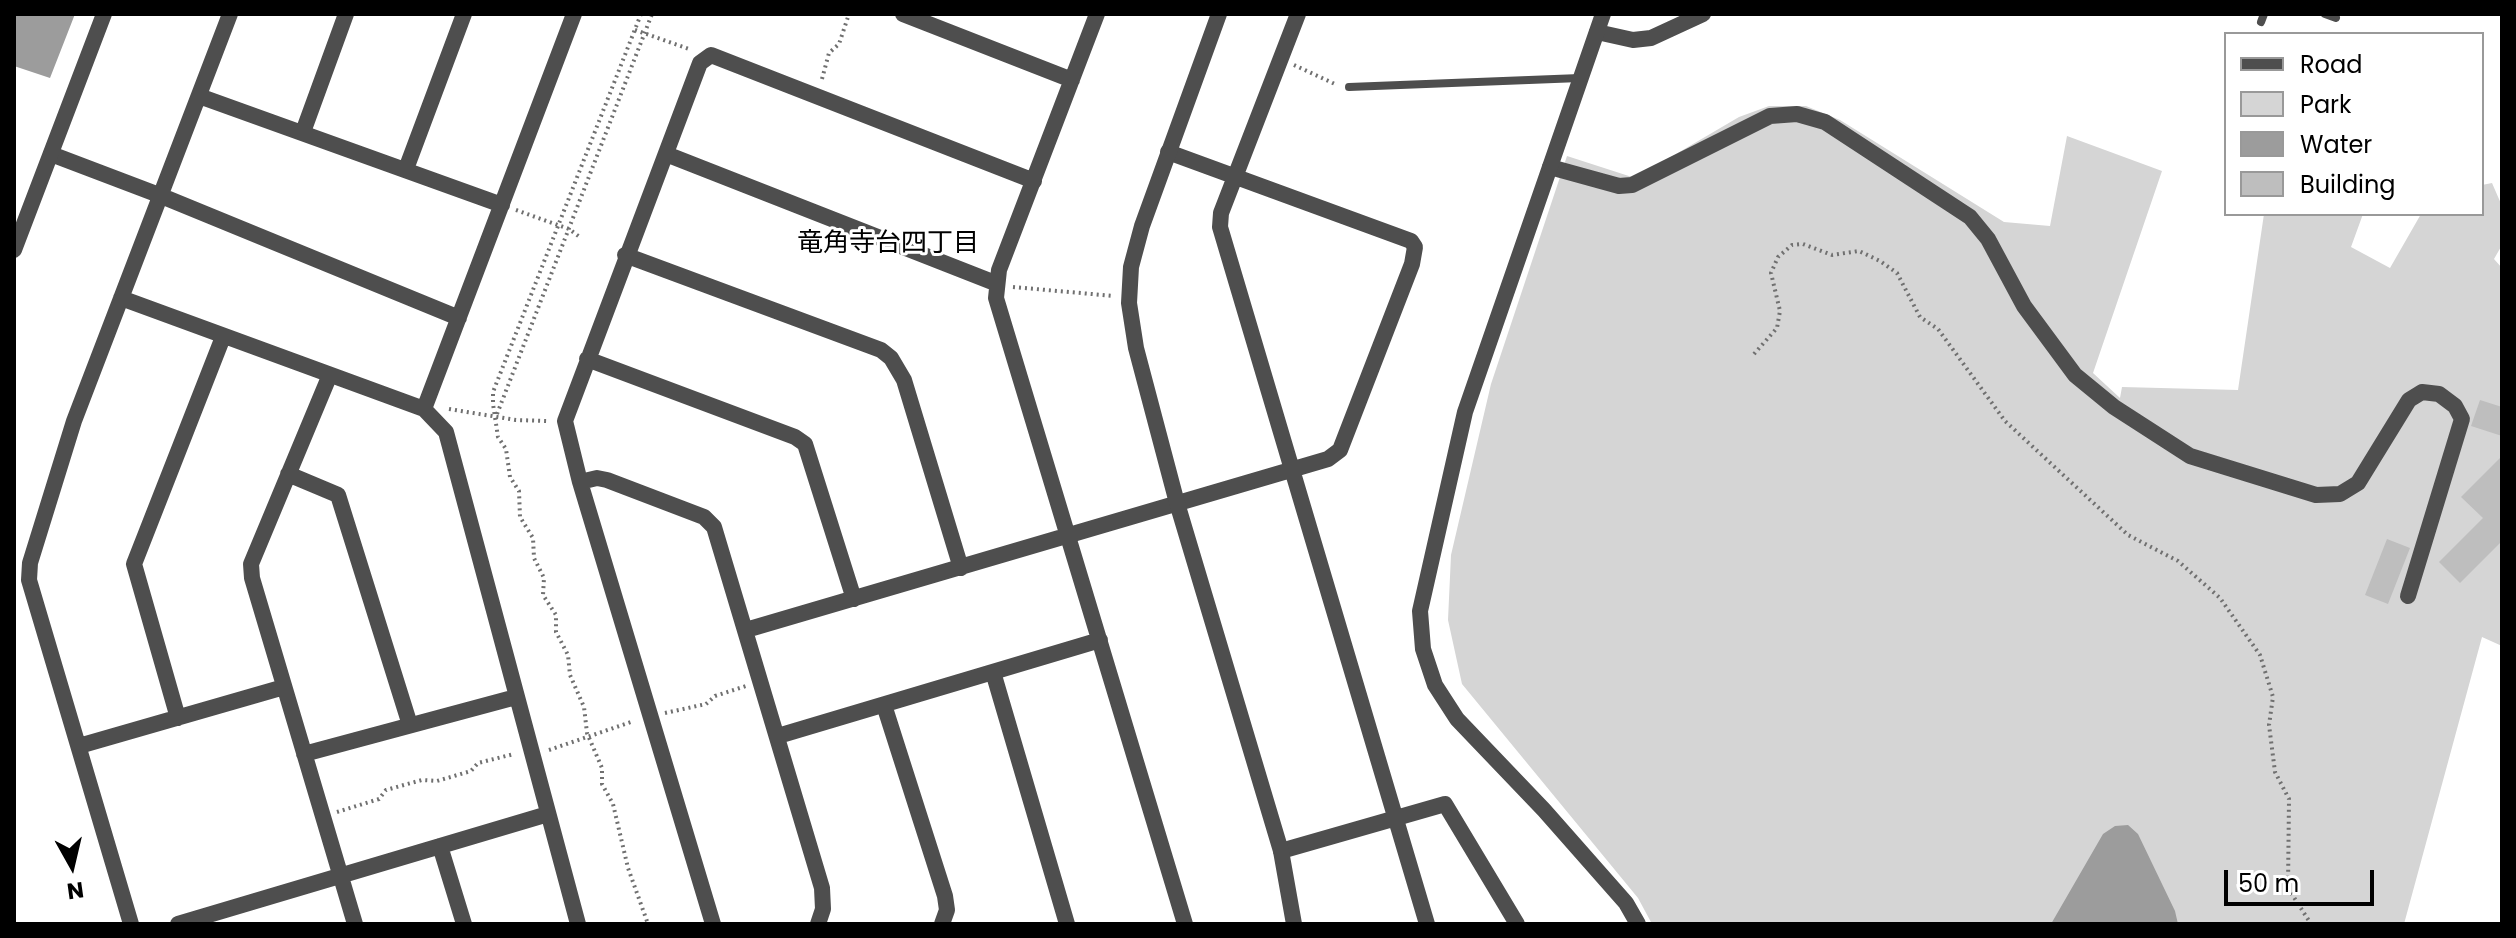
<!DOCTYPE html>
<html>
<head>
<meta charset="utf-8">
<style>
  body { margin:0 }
  #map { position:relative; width:2516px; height:938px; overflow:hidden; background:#fff; font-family:Poppins,sans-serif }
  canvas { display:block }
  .frame { position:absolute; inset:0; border:16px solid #000; pointer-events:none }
  .legend { position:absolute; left:2224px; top:32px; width:260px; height:184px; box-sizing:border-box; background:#fff; border:2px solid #999; margin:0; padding:10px 14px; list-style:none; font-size:24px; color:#000 }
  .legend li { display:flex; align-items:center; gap:16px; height:40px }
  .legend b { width:40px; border:2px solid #999 }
  .north { position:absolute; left:32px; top:826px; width:80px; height:80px; -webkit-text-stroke:6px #fff; paint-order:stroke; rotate:172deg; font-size:22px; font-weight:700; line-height:32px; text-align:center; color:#000 }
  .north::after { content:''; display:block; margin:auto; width:28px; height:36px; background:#000; clip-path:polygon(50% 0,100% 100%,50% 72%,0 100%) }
  .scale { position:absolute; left:2224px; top:870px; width:150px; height:36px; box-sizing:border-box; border:4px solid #000; border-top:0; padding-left:10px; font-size:24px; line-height:28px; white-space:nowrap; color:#000; -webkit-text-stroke:6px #fff; paint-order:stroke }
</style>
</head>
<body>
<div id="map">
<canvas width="2516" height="938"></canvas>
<div class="frame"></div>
<ul class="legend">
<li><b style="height:10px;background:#4e4e4e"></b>Road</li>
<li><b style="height:22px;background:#d5d5d5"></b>Park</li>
<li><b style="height:22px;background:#9c9c9c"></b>Water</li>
<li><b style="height:22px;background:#bebebe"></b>Building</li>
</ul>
<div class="north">N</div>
<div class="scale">50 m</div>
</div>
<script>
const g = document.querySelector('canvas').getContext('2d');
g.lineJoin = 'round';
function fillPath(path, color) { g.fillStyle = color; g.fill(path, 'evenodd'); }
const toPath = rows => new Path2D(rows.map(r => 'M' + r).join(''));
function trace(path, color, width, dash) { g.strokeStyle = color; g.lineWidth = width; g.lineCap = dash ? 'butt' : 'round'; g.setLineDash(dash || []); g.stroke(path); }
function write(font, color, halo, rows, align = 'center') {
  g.font = font + ' Poppins,"Noto Sans JP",sans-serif'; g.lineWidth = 6; g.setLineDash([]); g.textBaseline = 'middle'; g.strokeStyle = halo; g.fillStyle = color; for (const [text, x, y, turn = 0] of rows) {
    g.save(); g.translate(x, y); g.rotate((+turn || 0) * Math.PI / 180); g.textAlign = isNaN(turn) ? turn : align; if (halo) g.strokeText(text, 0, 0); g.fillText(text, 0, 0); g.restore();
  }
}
const green = toPath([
  [1769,106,1806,106,1840,120,2004,222,2050,226,2067,136,2162,171,2093,373,2120,398,2122,387,2238,390,2264,214,2363,214,2351,247,2390,268,2421,214,2482,214,2482,185,2492,183,2502,206,2502,245,2494,259,2502,268,2502,646,2482,637,2404,924,1652,924,1638,898,1462,684,1448,620,1451,555,1491,384,1567,156,1635,178,1739,117]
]);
const water = toPath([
  [14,14,75,14,50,78,14,66],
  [2128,825,2138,834,2175,911,2178,924,2051,924,2103,834,2115,826]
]);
const building = toPath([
  [2480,400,2502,407,2502,436,2471,426],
  [2502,456,2502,541,2460,583,2439,562,2483,518,2461,497],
  [2387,539,2410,548,2388,604,2365,595]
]);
const path = toPath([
  [641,14,493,392,493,404,498,437,506,449,510,477,519,491,520,517,533,538,534,558,544,578,543,595,556,615,556,632,568,655,570,675,584,707,587,733,602,768,602,784,613,804,628,868,648,924],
  [635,30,689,49],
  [1294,65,1337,85],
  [822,79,829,53,839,44,849,14],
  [516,210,569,229,581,238],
  [1013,287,1114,296],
  [1754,354,1777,328,1780,311,1771,273,1778,257,1792,245,1803,244,1832,255,1859,251,1880,261,1897,273,1920,317,1938,329,2005,421,2128,535,2178,561,2220,598,2260,655,2273,697,2269,725,2275,772,2289,799,2288,888,2311,924],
  [449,409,516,420,547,421],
  [497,414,652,14],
  [665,713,706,704,715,696,746,686],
  [549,750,634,721],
  [337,812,379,799,386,790,422,780,437,781,471,771,478,763,514,754]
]);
const service = toPath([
  [2325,14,2336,18],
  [2261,22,2264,14],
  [1349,87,1580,78]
]);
const minor = toPath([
  [903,14,1072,80],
  [1097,14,999,270,996,298,1185,924],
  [1298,14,1221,213,1220,227,1427,924],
  [1597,32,1633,40,1651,38,1703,14],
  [199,96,502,205],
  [303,132,346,14],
  [51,154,159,195,459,318],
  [666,154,995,283],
  [1550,167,1619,186,1632,185,1770,116,1797,114,1825,122,1970,217,1988,239,2024,306,2075,375,2114,407,2190,456,2316,495,2340,494,2358,483,2409,400,2422,392,2439,394,2455,406,2462,419,2408,596],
  [406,169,464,14],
  [625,255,881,350,891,358,904,380,961,568],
  [121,298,424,409,446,432,578,924],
  [587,359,795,437,805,444,854,599],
  [329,377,251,564,252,578,355,924],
  [424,409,574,14],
  [288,474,338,495,410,725],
  [580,482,597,478,607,480,704,517,714,527,822,888,823,909,818,924],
  [746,630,1294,469,1328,459,1340,450,1412,264,1415,247,1411,241,1168,152],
  [993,672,1067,924],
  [884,705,945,896,947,910,942,924],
  [178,718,134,564,223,337],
  [778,736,1100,640],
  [79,746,284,687],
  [304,754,516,697],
  [440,846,464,924],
  [1281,851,1445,804,1517,924],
  [131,924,29,580,30,563,74,421,230,14],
  [178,924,548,814],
  [713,924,580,482,565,421,700,63,711,55,1034,181]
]);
const tertiary = toPath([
  [1219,14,1142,226,1131,267,1129,303,1136,348,1177,503,1281,851,1294,924],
  [1603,14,1465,412,1420,611,1423,649,1435,685,1457,719,1544,810,1626,903,1638,924],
  [14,250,104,14]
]);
const neighbourhoodNames = [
  ["竜角寺台四丁目",888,244]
];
fillPath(green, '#d5d5d5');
fillPath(water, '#9c9c9c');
fillPath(building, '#bebebe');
trace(path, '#707070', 4, [2, 4]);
trace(service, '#4e4e4e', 8);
trace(minor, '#4e4e4e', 16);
trace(tertiary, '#4e4e4e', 16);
write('26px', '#000', '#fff', neighbourhoodNames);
</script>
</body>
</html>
